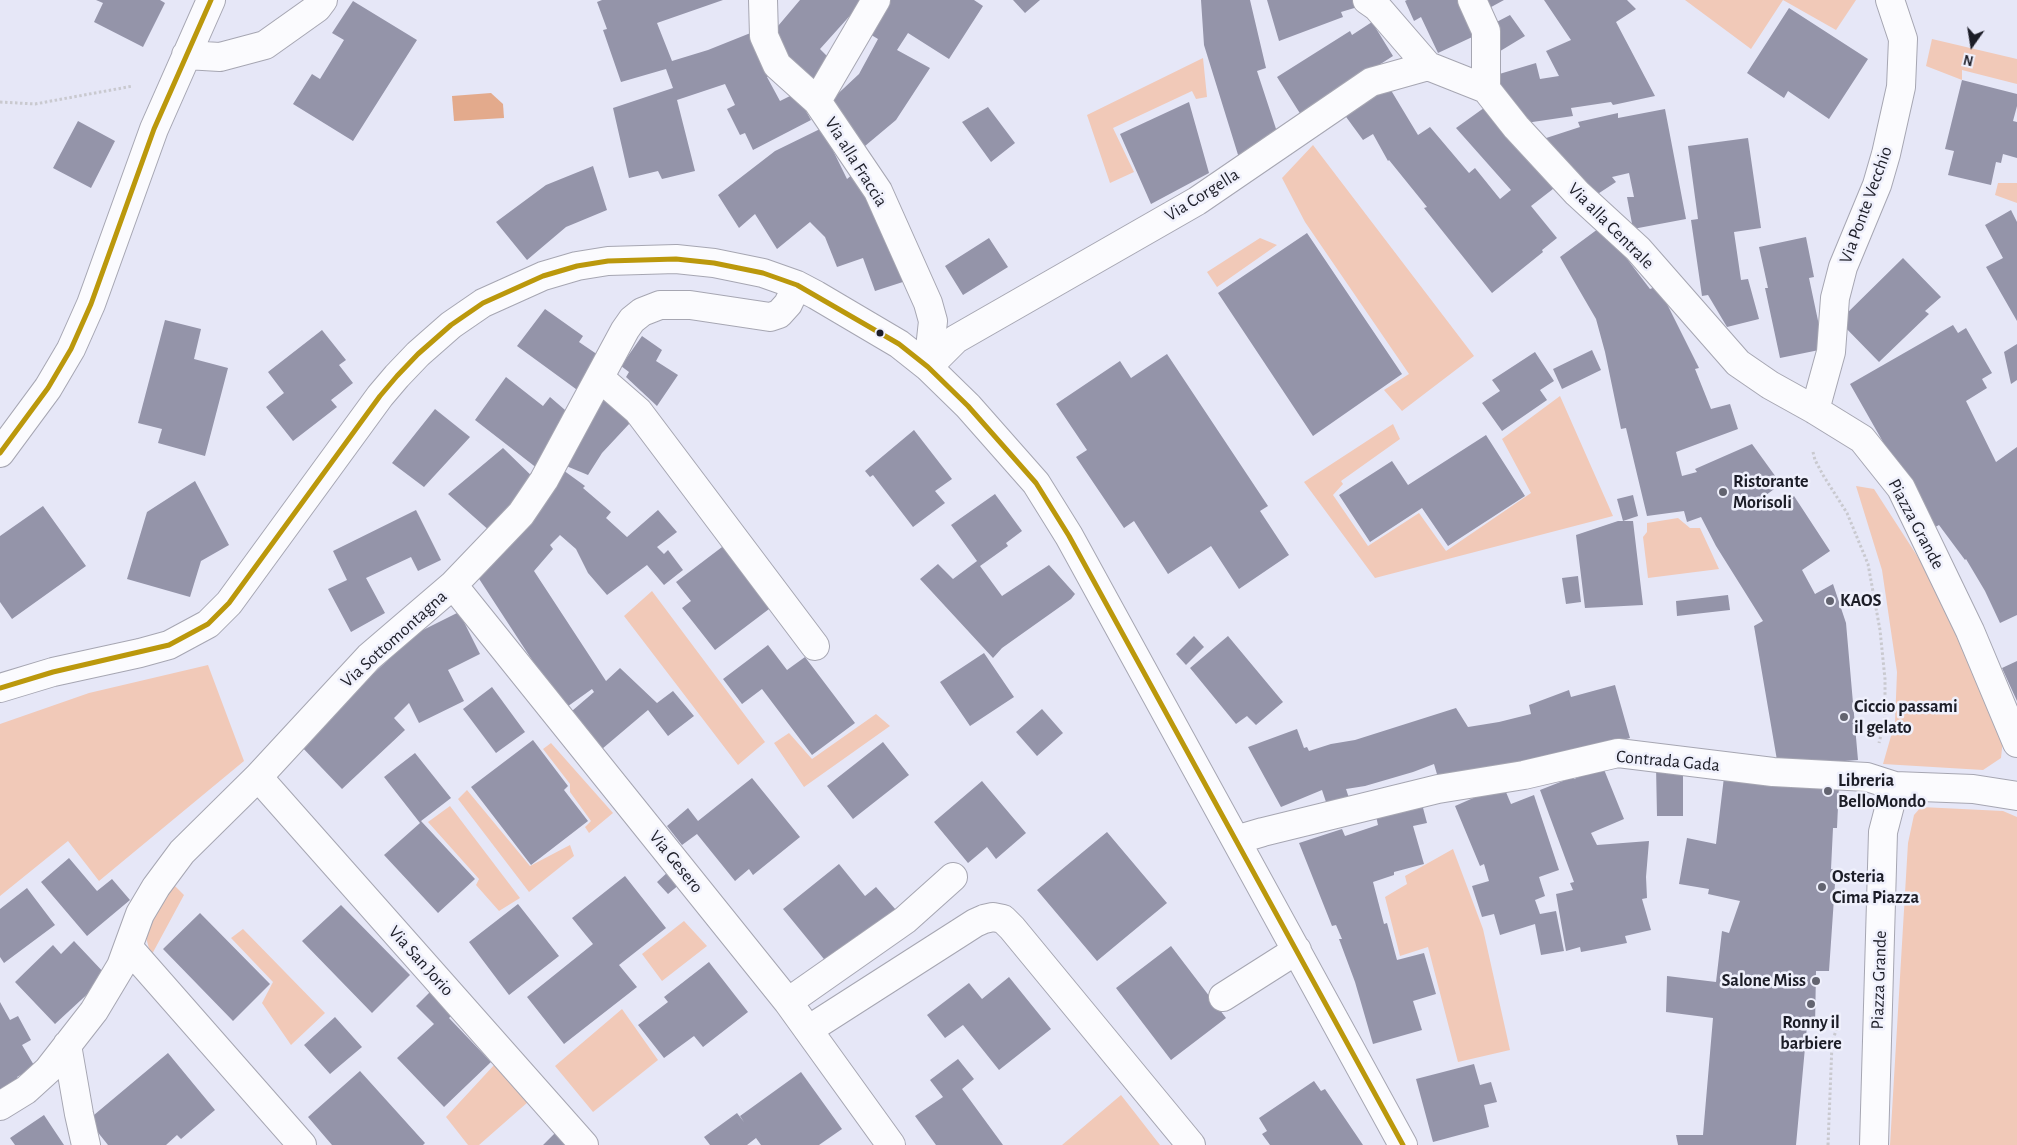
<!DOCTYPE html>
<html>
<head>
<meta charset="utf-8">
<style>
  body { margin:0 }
  #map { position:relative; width:2017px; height:1145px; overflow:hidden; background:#e6e7f7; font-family:"Alegreya Sans",sans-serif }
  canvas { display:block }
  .north { position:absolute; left:1947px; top:20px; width:50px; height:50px; -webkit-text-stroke:4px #eff0fc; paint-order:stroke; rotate:193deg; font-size:14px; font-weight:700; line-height:20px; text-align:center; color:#1c1d27 }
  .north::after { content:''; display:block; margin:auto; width:18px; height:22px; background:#1c1d27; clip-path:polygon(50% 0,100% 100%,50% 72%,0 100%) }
</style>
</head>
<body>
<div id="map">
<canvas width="2017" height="1145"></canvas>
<div class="north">N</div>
</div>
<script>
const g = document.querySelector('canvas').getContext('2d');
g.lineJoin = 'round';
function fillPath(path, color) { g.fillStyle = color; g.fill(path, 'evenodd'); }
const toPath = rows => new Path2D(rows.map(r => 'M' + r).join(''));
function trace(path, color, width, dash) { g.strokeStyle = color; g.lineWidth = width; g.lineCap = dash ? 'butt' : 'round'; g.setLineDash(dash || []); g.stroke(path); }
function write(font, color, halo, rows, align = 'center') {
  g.font = font + ' "Alegreya Sans",sans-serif'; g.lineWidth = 5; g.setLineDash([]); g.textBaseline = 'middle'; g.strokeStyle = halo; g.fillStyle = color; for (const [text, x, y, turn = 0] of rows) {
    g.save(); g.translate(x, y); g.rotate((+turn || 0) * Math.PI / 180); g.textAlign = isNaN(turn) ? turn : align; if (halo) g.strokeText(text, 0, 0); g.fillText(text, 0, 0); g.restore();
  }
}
const green = toPath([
  [1685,0,1783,0,1751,49],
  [1783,0,1856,0,1836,30],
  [1932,39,2017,59,2017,84,1962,70,1962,80,1926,66],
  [1203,58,1207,97,1196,99,1192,91,1113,128,1134,172,1110,183,1087,115],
  [1313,145,1474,356,1402,411,1384,390,1409,374,1305,222,1282,178],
  [1998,183,2017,183,2017,203,1995,195],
  [1260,238,1277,245,1217,287,1207,272],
  [1560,396,1613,516,1375,578,1304,482,1393,424,1400,439,1341,481,1343,484,1333,495,1368,546,1419,513,1446,551,1531,493,1502,439],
  [1856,486,1874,489,1934,582,2003,739,2001,758,1983,770,1883,764,1895,722,1897,672,1882,570],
  [1678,518,1690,528,1700,528,1719,569,1648,578,1643,537,1647,532,1647,523],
  [652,591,765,742,738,765,624,616],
  [208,665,244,761,99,881,68,841,0,896,0,724,89,693],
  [876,714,890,726,804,787,774,743,789,733,812,759],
  [551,743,613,813,589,833,585,827,591,821,570,792,570,784,543,749],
  [467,790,530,866,570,845,574,856,529,892,458,799],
  [450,806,520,898,499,911,476,885,479,879,428,822],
  [1921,807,2003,811,2017,817,2017,1145,1890,1145,1908,843,1914,815],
  [1453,849,1483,929,1510,1050,1458,1062,1428,947,1400,956,1385,897,1407,884,1405,876],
  [172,883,184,895,151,956,144,930],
  [684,921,707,946,662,981,642,954],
  [243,929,325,1013,291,1045,262,1003,273,982,231,938],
  [622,1009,658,1060,593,1112,555,1066],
  [495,1064,528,1102,479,1145,468,1145,446,1117],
  [1121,1095,1160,1145,1062,1145]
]);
const water = toPath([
  [491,93,503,104,504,118,454,121,452,96]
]);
const building = toPath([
  [96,0,160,0,165,3,143,47,94,22,103,3],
  [602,0,723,0,657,23,672,61,708,50,753,32,771,75,767,77,780,101,796,93,811,120,753,150,745,133,740,135,727,109,735,105,725,84,677,100,695,171,662,179,658,171,629,178,613,108,673,88,666,69,621,82,603,30,607,29,597,2],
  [800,0,864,0,820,49,835,64,815,88,767,39],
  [885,0,974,0,983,6,949,59,908,33,897,50,930,68,896,120,865,146,828,103,859,74,878,39,868,33],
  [1013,0,1040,0,1025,13],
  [1201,0,1250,0,1266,68,1257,71,1279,138,1239,158,1204,45],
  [1267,0,1355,0,1361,6,1341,12,1343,17,1279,41],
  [1407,0,1468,0,1483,32,1438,53,1421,17,1414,21,1405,1],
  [1476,0,1504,0,1482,12],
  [1544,0,1627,0,1636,9,1616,22,1655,96,1613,105,1611,102,1571,108,1573,116,1519,124,1496,75,1536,63,1540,79,1559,76,1546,51,1571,40],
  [353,1,417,40,353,141,293,104,312,74,320,79,344,40,332,33],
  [1789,8,1868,59,1829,119,1788,91,1784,98,1747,73],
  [1510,15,1525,36,1497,53,1487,27],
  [1372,22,1393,56,1301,115,1277,77,1350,31,1352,35],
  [1962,80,2017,94,2017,106,2013,121,2017,122,2017,158,2003,154,2001,163,1996,162,1991,185,1948,175,1954,151,1945,149],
  [1386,82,1418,135,1430,127,1469,173,1475,168,1500,199,1511,190,1456,128,1488,105,1562,182,1531,206,1557,238,1542,250,1543,252,1492,293,1424,208,1427,207,1389,160,1388,161,1373,134,1363,140,1341,110],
  [1189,102,1209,173,1151,204,1120,134],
  [988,107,1015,143,991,162,962,122],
  [1665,109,1686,219,1633,229,1627,197,1634,197,1629,173,1612,177,1616,182,1590,199,1537,141,1580,127,1578,122,1618,113,1618,118],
  [78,121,115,141,91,188,53,168],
  [822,128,847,179,853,174,882,221,909,280,875,291,863,258,837,267,825,237,810,222,777,249,755,214,739,228,718,195,775,151],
  [1748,138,1761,228,1734,232,1741,280,1748,279,1759,319,1727,327,1708,295,1702,296,1691,220,1698,219,1688,146],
  [593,166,607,210,566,227,527,260,496,222,546,185],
  [2011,210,2017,222,2017,321,1986,267,2003,258,1985,225],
  [1602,226,1650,289,1658,286,1699,368,1695,369,1711,409,1730,404,1738,429,1676,452,1682,476,1697,472,1695,469,1752,444,1781,484,1762,498,1769,510,1771,511,1794,496,1830,551,1802,570,1815,594,1833,584,1846,623,1858,760,1778,766,1754,626,1763,621,1716,546,1701,517,1687,522,1684,511,1647,516,1626,428,1621,429,1605,352,1596,319,1560,257],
  [1307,233,1402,374,1313,436,1218,293],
  [1806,237,1814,277,1809,278,1824,349,1780,358,1765,288,1768,288,1759,247],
  [989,238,1008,267,963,295,945,266],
  [1903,258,1941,297,1925,311,1929,314,1879,362,1839,321],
  [545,309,583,336,579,342,604,359,580,392,517,346],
  [165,320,201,329,194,359,228,368,205,456,158,443,162,429,138,423],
  [1953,325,1958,333,1966,328,1992,373,1982,379,1987,388,1966,401,1996,462,2017,447,2017,615,2000,623,1985,591,1966,559,1965,560,1939,525,1928,531,1887,449,1850,384],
  [322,330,346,360,339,365,353,383,331,400,337,407,293,441,266,407,284,393,268,372],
  [642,336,662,350,656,361,678,375,657,406,626,377,629,372,621,366],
  [2017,344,2017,380,2011,384,2004,352],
  [1592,350,1601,370,1562,389,1553,369],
  [1535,352,1554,381,1540,390,1547,400,1502,431,1482,403,1500,391,1492,380],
  [1167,354,1268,506,1260,511,1289,555,1239,589,1211,546,1168,574,1134,521,1124,528,1076,457,1087,450,1056,404,1120,361,1131,378],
  [506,377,543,406,550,397,572,416,542,472,475,420],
  [608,393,630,423,602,453,588,475,559,463,574,432],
  [435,409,470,437,424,487,392,463],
  [914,430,952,479,935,491,945,503,913,527,873,475,870,477,865,471],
  [1486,435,1525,496,1448,546,1422,508,1370,542,1339,495,1392,461,1408,485],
  [503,448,539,483,491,532,448,494],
  [563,470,585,486,583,488,611,512,606,518,627,537,658,510,677,532,657,547,664,554,668,550,683,570,664,585,647,565,607,595,588,573,576,549,560,535,550,545,553,549,534,571,606,681,620,668,657,703,673,691,694,716,668,736,648,710,602,749,565,717,594,692,592,689,564,709,472,568],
  [195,481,229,545,201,561,190,597,127,579,147,512],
  [995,494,1022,531,1006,543,1008,546,980,566,1002,596,1049,565,1075,594,1071,599,1002,648,993,658,920,579,938,564,953,579,977,561,951,525],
  [1633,495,1638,516,1623,521,1617,499],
  [43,506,86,566,12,619,0,602,0,536],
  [416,510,441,560,418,571,411,557,366,578,385,613,351,632,328,589,347,580,333,551],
  [1618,521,1633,521,1643,605,1585,608,1576,535],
  [726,544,773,606,715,650,682,608,691,601,676,582],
  [1578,576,1581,602,1566,604,1562,578],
  [1728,595,1730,610,1677,616,1676,601],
  [459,612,480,654,448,670,464,701,419,723,409,703,394,718,405,730,342,789,299,744,388,660,383,650],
  [1194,636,1204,647,1186,665,1176,654],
  [1228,636,1283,702,1256,725,1247,716,1236,724,1190,668],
  [768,645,787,670,805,657,855,723,812,755,762,689,742,704,723,679],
  [984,653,1014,697,970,726,940,682],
  [2017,661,2017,701,2002,668],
  [1615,685,1630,738,1585,750,1439,781,1434,764,1413,772,1365,786,1346,789,1349,798,1327,805,1322,790,1281,807,1248,747,1297,729,1304,748,1307,747,1309,751,1331,744,1355,740,1456,708,1468,727,1499,722,1531,714,1529,705,1569,690,1571,697],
  [492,687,525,732,496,753,463,709],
  [1042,709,1063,733,1037,756,1016,732],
  [533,740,568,786,564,790,588,821,531,865,471,787],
  [883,742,909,775,853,819,827,786],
  [415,753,451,798,421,821,475,879,438,913,384,855,420,823,384,777],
  [1656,766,1683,766,1683,816,1657,816],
  [1603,767,1624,819,1591,833,1597,845,1649,841,1646,877,1647,898,1642,899,1651,930,1625,936,1627,943,1581,952,1580,947,1566,951,1556,894,1573,890,1570,883,1574,882,1540,790,1573,777,1574,779],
  [1724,777,1839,785,1837,828,1833,828,1831,869,1836,869,1829,971,1816,971,1815,1027,1807,1026,1796,1145,1678,1145,1676,1135,1703,1135,1713,1018,1666,1012,1667,976,1716,982,1722,931,1729,933,1740,901,1708,894,1709,889,1679,884,1687,838,1716,844],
  [752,778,800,837,753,875,749,869,735,881,697,834,682,845,667,826,688,808,698,821],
  [982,781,1026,833,996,859,987,847,968,863,934,822],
  [1503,785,1511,804,1534,795,1559,870,1539,877,1545,896,1535,900,1540,914,1556,911,1564,951,1541,955,1535,924,1500,935,1494,914,1482,917,1472,886,1489,881,1484,864,1480,866,1455,806],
  [1422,804,1427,823,1413,826,1424,864,1394,872,1394,875,1373,882,1384,924,1387,923,1397,960,1424,953,1436,994,1413,1001,1422,1030,1373,1044,1355,982,1339,939,1342,939,1336,925,1332,926,1299,843,1342,829,1345,836,1378,825,1376,816],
  [1107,832,1167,903,1097,961,1037,890],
  [69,858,97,891,112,879,130,900,87,936,41,882],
  [839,864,865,896,876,887,896,910,828,964,783,909],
  [669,871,680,884,668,894,657,882],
  [625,876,666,928,619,965,637,987,564,1044,527,997,593,944,572,918],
  [27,888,55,925,4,963,0,957,0,909],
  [518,904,559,956,509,995,469,942],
  [341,905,410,975,372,1013,302,941],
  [200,913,270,984,233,1021,163,949],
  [74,941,107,976,55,1024,15,982,53,945,61,954],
  [1171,946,1226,1018,1171,1060,1116,988],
  [709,962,748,1012,703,1047,694,1036,664,1058,638,1025,668,1002,664,997],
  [1009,977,1051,1029,999,1070,963,1025,945,1038,927,1015,969,983,982,999],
  [438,984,460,1007,449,1018,491,1062,444,1107,397,1058,434,1024,416,1006],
  [0,1002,10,1020,18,1016,31,1040,22,1045,35,1067,17,1077,20,1081,0,1092],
  [335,1017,362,1047,330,1074,304,1045],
  [168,1053,215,1110,181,1139,177,1135,166,1145,108,1145,88,1120],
  [958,1059,974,1079,962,1089,1003,1145,936,1145,915,1116,943,1097,930,1080],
  [1474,1064,1480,1085,1491,1082,1497,1102,1484,1105,1489,1127,1433,1142,1416,1079],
  [360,1071,425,1143,423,1145,332,1145,308,1117],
  [801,1072,842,1129,819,1145,761,1145,756,1138,747,1145,710,1145,704,1137,737,1113,744,1122,740,1116],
  [1314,1081,1321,1091,1325,1089,1363,1145,1270,1145,1262,1134,1267,1131,1259,1118],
  [44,1115,64,1145,15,1145,10,1138],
  [556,1132,569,1145,543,1145]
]);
const path = toPath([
  [0,102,35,104,133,86],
  [1813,452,1815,460,1823,475,1847,513,1868,564,1880,630,1885,679,1885,719,1879,743],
  [1828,1145,1832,1044,1840,1016]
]);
const minor = toPath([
  [763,0,764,36,777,65,817,101,878,191,928,303,933,321,928,367],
  [1367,0,1377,7,1428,66],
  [1472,0,1486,31,1486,89,1516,127,1577,193,1638,249,1738,363,1770,385,1815,410,1862,439,1901,488,1970,631,2017,743],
  [186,55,220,57,265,45,317,8,323,0],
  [817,101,876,0],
  [928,367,956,339,1197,201,1371,82,1428,66,1486,89],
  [600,378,638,411,815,646],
  [1815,410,1831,352,1835,298,1843,267,1877,185,1886,154,1901,87,1903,39,1890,0],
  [0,453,48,388,71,349,91,304,154,129,211,0],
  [453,585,788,1002,891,1145],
  [0,688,53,672,140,653,169,645,208,624,229,603,380,396,397,376,418,354,451,325,483,303,543,276,577,266,608,261,676,259,714,263,763,273,797,285,816,295,899,344,928,367,968,406,1036,483,1069,536,1403,1145],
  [258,777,584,1145],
  [1236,840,1263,832,1438,789,1524,775,1618,753,1773,772,1867,777,1895,786,1973,789,2017,796],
  [128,947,302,1145],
  [1223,997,1297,950],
  [788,1002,905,920,953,877],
  [808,1030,975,923,984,919,993,917,1003,919,1012,928,1191,1145],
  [67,1045,79,1114,86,1145],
  [0,1106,26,1090,48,1070,94,1011,121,966,140,914,156,887,182,852,258,777,369,657,453,585,521,514,544,480,625,330,632,320,642,312,660,305,690,305,770,317,779,314,788,304,797,285],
  [1874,1145,1883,832,1895,786]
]);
const bus1 = toPath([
  [0,453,48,388,71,349,91,304,154,129,211,0],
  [0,688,53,672,169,645,208,624,229,603,380,396,397,376,418,354,451,325,483,303,543,276,577,266,608,261,676,259,714,263,763,273,797,285,899,344,928,367,968,406,1036,483,1069,536,1403,1145]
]);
const markers = [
  [880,333,4.5,"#1c1d27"],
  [1723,492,5,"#636470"],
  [1830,601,5,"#636470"],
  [1844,717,5,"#636470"],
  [1828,791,5,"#636470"],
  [1822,887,5,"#636470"],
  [1816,981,5,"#636470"],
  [1811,1004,5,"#636470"]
];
const streetNames = [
  ["Via alla Fraccia",856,162,58],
  ["Via Corgella",1202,195,-32],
  ["Via Ponte Vecchio",1866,205,-70],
  ["Via alla Centrale",1611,226,45],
  ["Piazza Grande",1916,524,62],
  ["Via Sottomontagna",394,639,-42],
  ["Contrada Gada",1668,761,5],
  ["Via Gesero",676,862,51],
  ["Via San Jorio",421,961,48],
  ["Piazza Grande",1879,980,-88]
];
const poiNames = [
  ["Ristorante",1733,482],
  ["Morisoli",1733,503],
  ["KAOS",1840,601],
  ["Ciccio passami",1854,707],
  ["il gelato",1854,728],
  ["Libreria",1838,781],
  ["BelloMondo",1838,802],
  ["Osteria",1832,877],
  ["Cima Piazza",1832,898],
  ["Salone Miss",1806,981,"right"],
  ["Ronny il",1811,1023,"center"],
  ["barbiere",1811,1044,"center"]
];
fillPath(green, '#f1c9b8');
fillPath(water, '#e3aa8c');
fillPath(building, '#9494a9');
trace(minor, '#a6a6b2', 30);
trace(path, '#c9c9cf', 3, [2.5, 2.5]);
trace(minor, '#fbfbfe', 28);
trace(bus1, '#bb980c', 5);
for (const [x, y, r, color] of markers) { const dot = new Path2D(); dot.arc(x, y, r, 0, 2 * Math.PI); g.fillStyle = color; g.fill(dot); trace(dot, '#eff0fc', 2); }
write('18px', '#1c1d27', '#eff0fc', streetNames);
write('bold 18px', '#1c1d27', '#eff0fc', poiNames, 'left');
</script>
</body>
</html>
